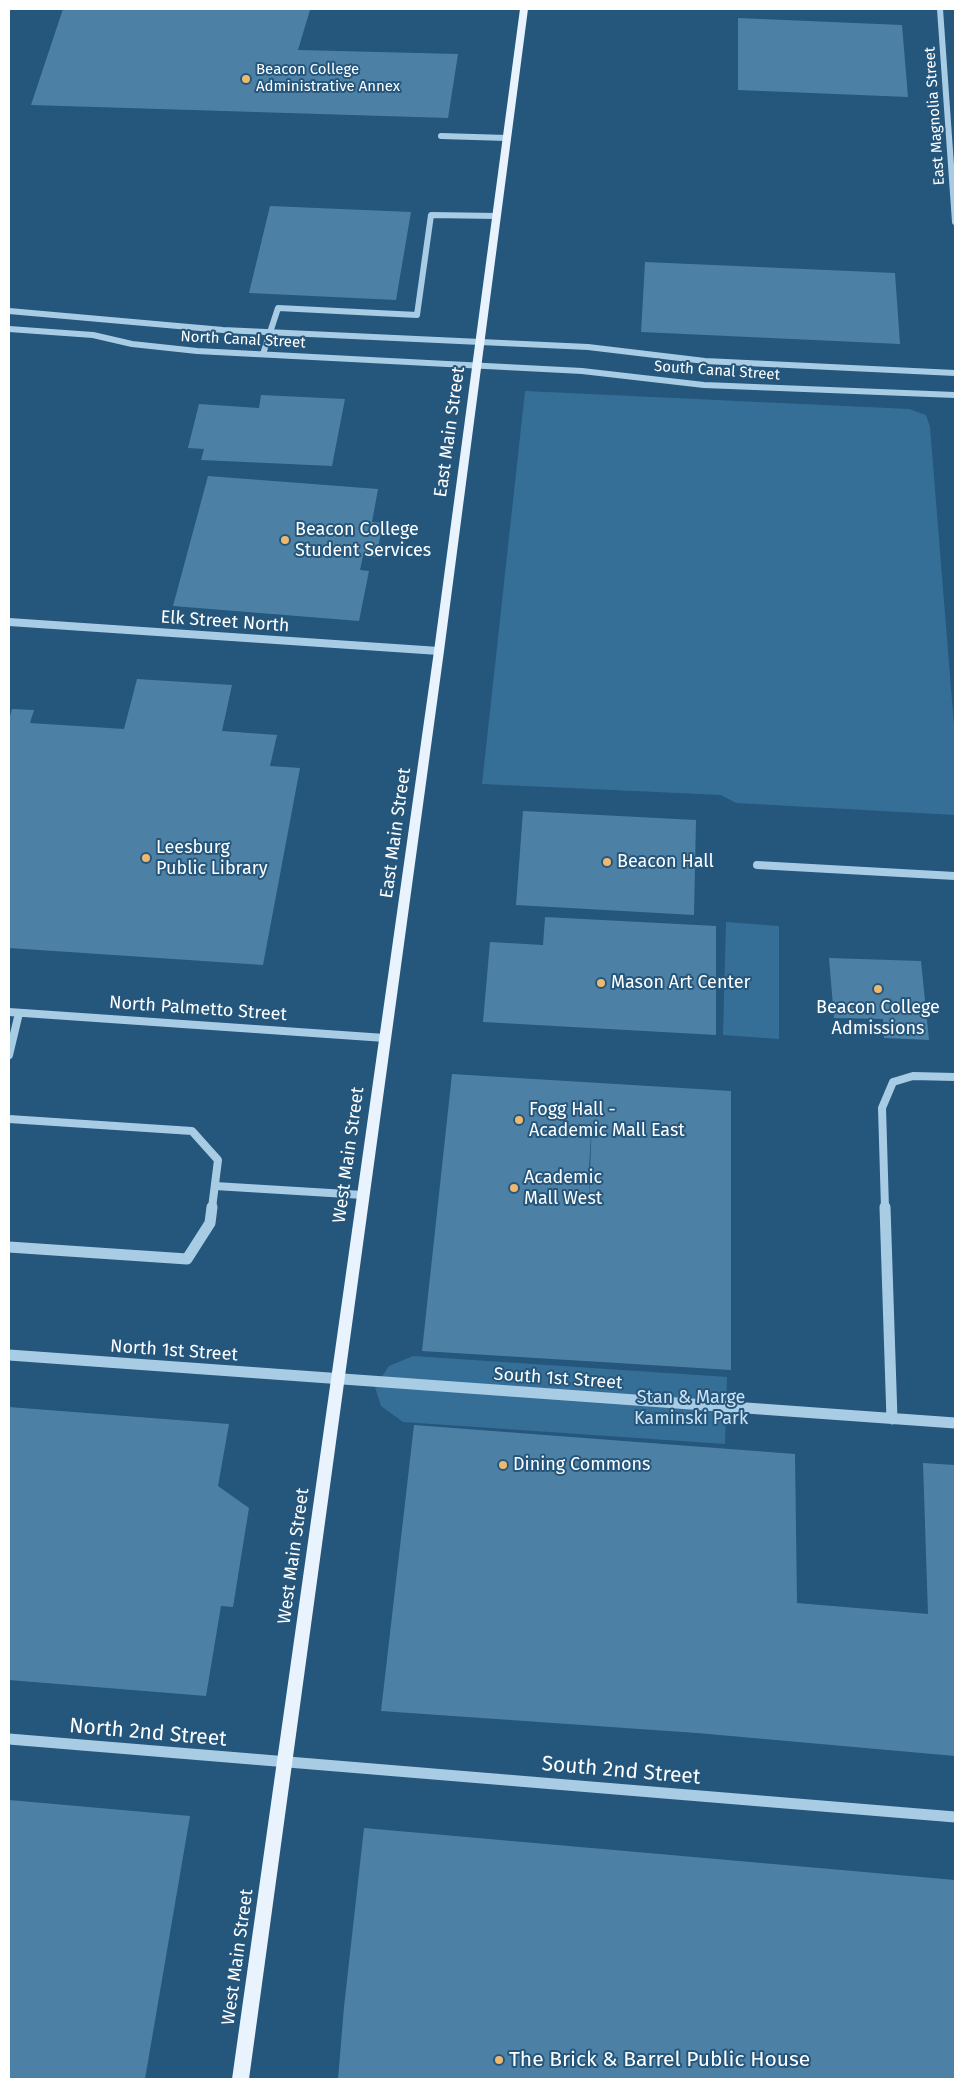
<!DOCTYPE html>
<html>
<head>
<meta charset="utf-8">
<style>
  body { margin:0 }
  #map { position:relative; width:964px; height:2088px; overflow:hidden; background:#25567c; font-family:"Fira Sans",sans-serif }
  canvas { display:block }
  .frame { position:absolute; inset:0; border:10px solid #fff; pointer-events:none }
</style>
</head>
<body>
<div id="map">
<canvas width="964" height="2088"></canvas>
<div class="frame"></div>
</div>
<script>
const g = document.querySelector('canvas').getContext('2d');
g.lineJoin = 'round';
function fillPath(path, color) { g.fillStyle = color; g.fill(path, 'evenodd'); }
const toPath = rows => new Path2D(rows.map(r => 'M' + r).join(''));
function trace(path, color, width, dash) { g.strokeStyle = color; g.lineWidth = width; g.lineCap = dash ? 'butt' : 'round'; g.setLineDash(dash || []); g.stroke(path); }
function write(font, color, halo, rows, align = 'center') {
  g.font = font + ' "Fira Sans",sans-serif'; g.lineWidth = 4; g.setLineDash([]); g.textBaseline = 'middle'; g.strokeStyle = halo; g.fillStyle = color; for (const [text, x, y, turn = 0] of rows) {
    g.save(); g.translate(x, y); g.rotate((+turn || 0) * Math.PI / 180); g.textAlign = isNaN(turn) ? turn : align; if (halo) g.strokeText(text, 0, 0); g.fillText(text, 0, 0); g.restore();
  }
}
const green = toPath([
  [525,391,909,409,926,415,930,427,955,738,955,815,736,803,721,795,482,784],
  [726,922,779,926,779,1039,723,1035],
  [413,1356,727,1377,725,1444,403,1422,381,1406,375,1387,389,1366]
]);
const building = toPath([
  [63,9,310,10,298,50,458,54,448,118,31,105],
  [738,18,902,25,908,97,738,90],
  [270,206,411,212,396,300,249,293],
  [645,262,895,273,900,344,641,332],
  [261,395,345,399,332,466,201,460,204,449,188,448,199,404,259,408],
  [208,476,378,489,372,522,383,523,376,557,363,556,360,570,369,571,359,621,173,606],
  [137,679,232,685,222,731,277,735,270,766,300,768,263,965,9,948,9,720,12,709,34,710,30,723,124,729],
  [523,811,696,820,694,915,516,905],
  [545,917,716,926,716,1035,483,1022,490,942,543,945],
  [829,958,921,961,929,1040,884,1038,883,1019,834,1018],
  [452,1074,731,1091,731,1370,422,1351],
  [592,1119,589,1198,589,1168],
  [9,1407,229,1424,218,1486,249,1508,233,1607,221,1606,206,1696,9,1680],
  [414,1425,795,1454,797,1603,928,1614,923,1463,955,1465,955,1756,697,1733,381,1711],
  [9,1800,190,1816,145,2079,9,2079],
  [364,1828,955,1880,955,2079,338,2079,344,2007]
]);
const minorFar2 = toPath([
  [940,9,955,222],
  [441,136,507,138],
  [9,311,223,330,588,347,705,361,955,373],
  [9,329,93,335,132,344,197,351,582,371,704,385,955,395],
  [263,354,278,308,417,315,431,215,497,216]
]);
const minorFar1 = toPath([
  [9,622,439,651],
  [757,865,955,876],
  [9,1012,385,1038],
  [9,1055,19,1013],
  [9,1119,192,1131,218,1160,212,1208],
  [215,1186,363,1195],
  [885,1208,882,1108,893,1082,913,1076,955,1077]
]);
const minor = toPath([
  [885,1207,892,1419],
  [9,1247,187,1259,210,1223,212,1207],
  [9,1355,955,1423],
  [9,1739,955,1817]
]);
const major = toPath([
  [520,9,528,9,444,651,249,2079,232,2079,434,651,520,9]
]);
const markers = [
  [246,79,5,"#eeb86d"],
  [285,540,5,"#eeb86d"],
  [146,858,5,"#eeb86d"],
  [607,862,5,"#eeb86d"],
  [601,983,5,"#eeb86d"],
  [878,989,5,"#eeb86d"],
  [519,1120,5,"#eeb86d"],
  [514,1188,5,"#eeb86d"],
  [503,1465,5,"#eeb86d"],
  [499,2060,5,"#eeb86d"]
];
const farPoinames = [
  ["Beacon College",256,70],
  ["Administrative Annex",256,87]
];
const farStreetnames = [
  ["East Magnolia Street",935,116,-94],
  ["North Canal Street",243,340,3],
  ["South Canal Street",717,371,4]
];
const streetNames = [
  ["East Main Street",450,432,-82],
  ["Elk Street North",225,622,4],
  ["East Main Street",396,833,-82],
  ["North Palmetto Street",198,1009,4],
  ["West Main Street",349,1155,-82],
  ["North 1st Street",174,1351,4],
  ["South 1st Street",558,1379,4],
  ["West Main Street",294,1556,-82],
  ["West Main Street",238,1957,-82]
];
const poiNames = [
  ["Beacon College",295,530],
  ["Student Services",295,551],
  ["Leesburg",156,848],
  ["Public Library",156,869],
  ["Beacon Hall",617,862],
  ["Mason Art Center",611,983],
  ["Beacon College",878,1008,"center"],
  ["Admissions",878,1029,"center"],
  ["Fogg Hall -",529,1110],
  ["Academic Mall East",529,1131],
  ["Academic",524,1178],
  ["Mall West",524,1199],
  ["Dining Commons",513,1465]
];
const parkNames = [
  ["Stan & Marge",691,1398],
  ["Kaminski Park",691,1419]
];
const nearStreetnames = [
  ["North 2nd Street",148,1733,5],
  ["South 2nd Street",621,1771,5]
];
const nearPoinames = [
  ["The Brick & Barrel Public House",509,2060]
];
fillPath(green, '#356f97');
fillPath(building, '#4d80a5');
trace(minorFar2, '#a9cce5', 6);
trace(minorFar1, '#a9cce5', 8);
trace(minor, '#a9cce5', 11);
fillPath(major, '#e9f3fd');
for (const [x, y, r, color] of markers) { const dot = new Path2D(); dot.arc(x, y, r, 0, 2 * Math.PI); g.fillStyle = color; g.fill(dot); trace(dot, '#25567c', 2); }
write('15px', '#fff', '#25567c', farPoinames, 'left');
write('15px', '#fff', '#25567c', farStreetnames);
write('18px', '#fff', '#25567c', streetNames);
write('18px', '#fff', '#25567c', poiNames, 'left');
write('18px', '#cce3f4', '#25567c', parkNames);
write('21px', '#fff', '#25567c', nearStreetnames);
write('21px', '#fff', '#25567c', nearPoinames, 'left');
</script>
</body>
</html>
